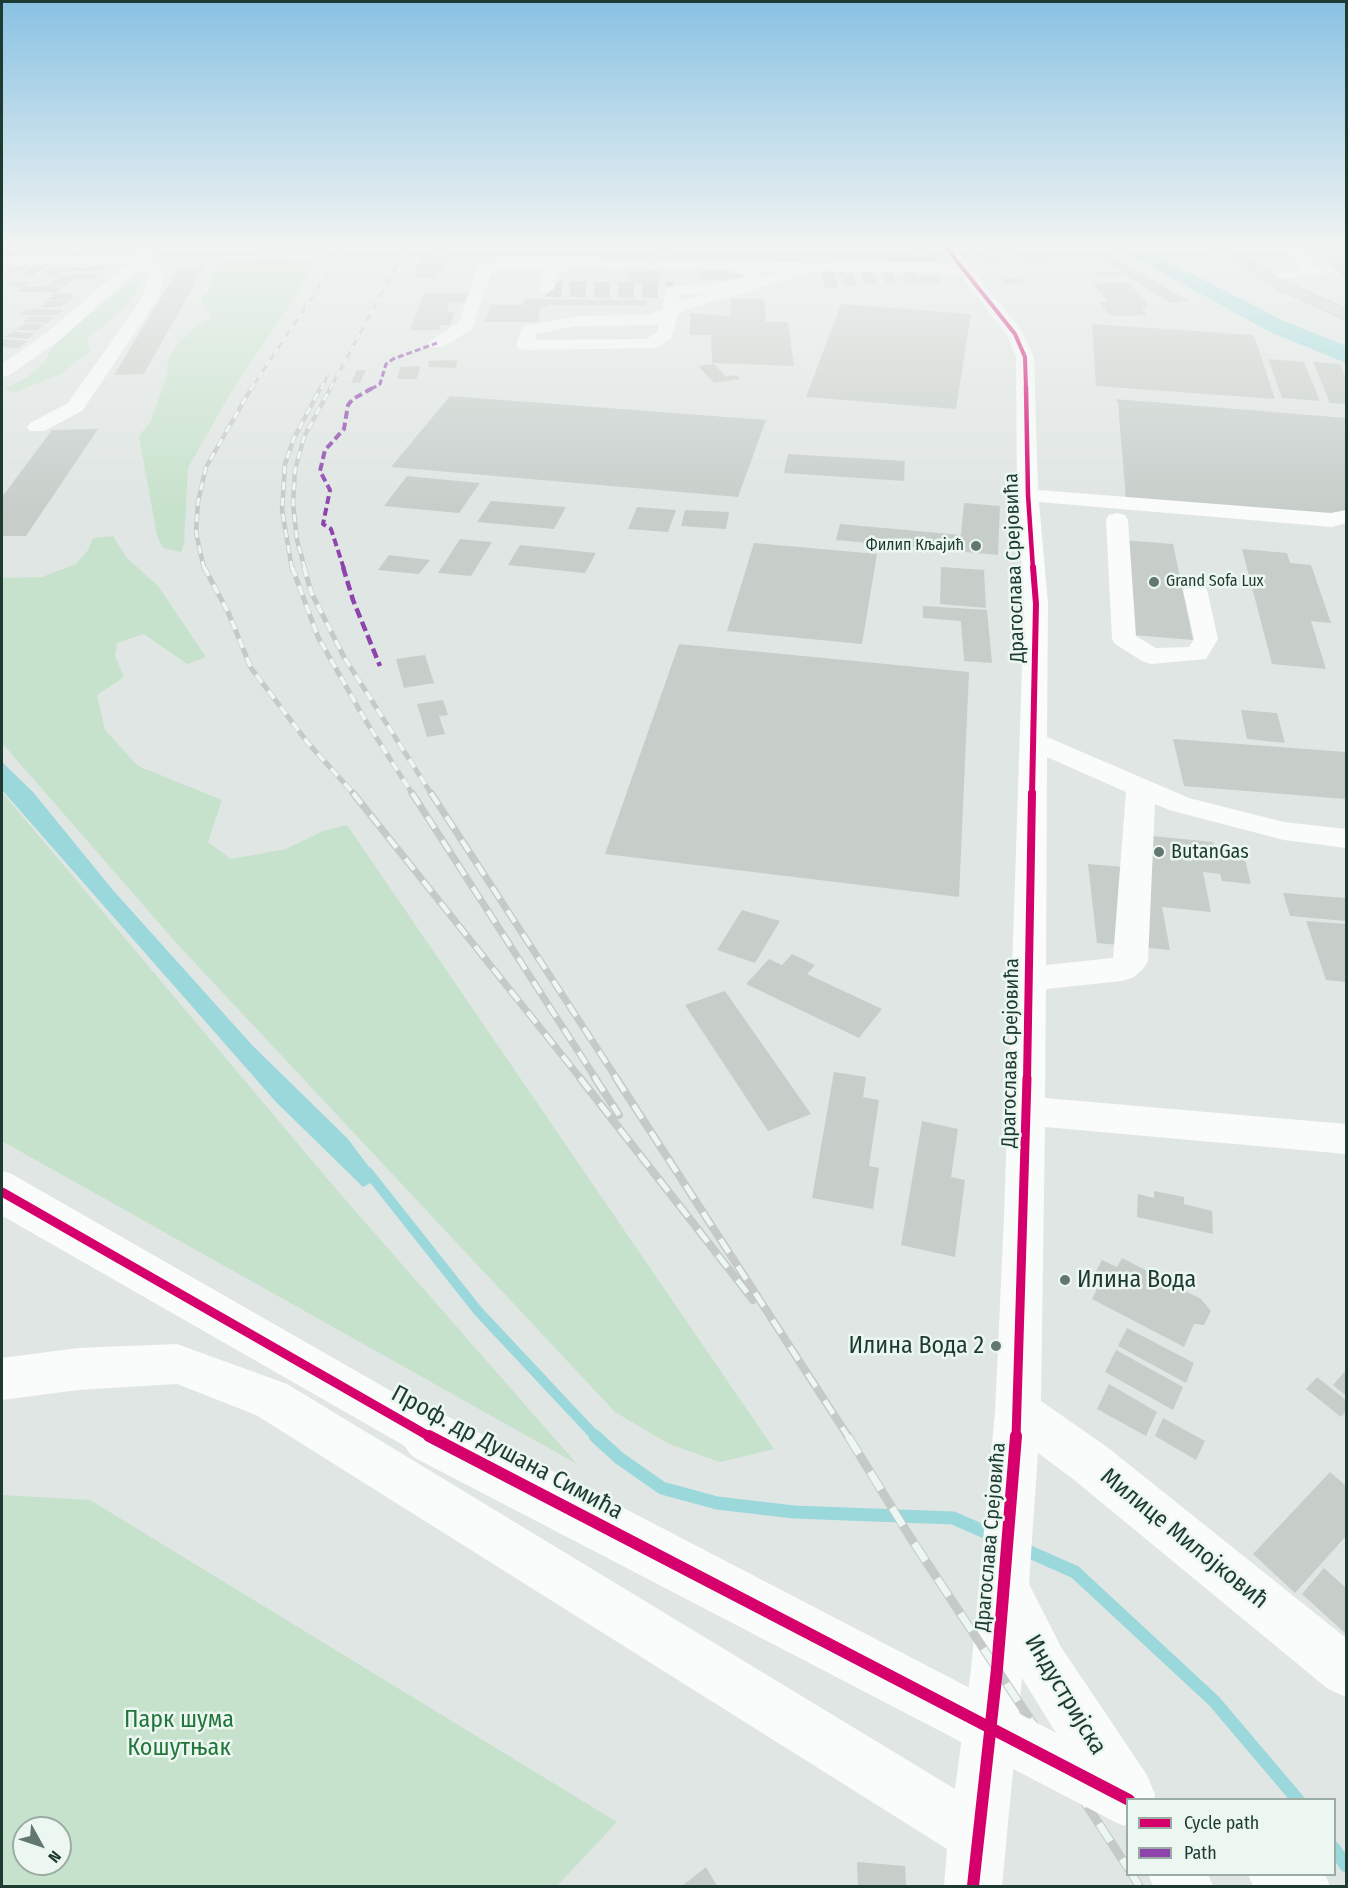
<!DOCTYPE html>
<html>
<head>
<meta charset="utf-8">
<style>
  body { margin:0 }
  #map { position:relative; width:1348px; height:1888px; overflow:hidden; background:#e0e6e3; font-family:"Fira Sans Condensed",sans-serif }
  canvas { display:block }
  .frame { position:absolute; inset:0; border:3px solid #1d3b30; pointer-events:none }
  .legend { position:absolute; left:1126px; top:1798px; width:210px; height:78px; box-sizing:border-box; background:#edf7f1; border:2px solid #9aaca4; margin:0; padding:8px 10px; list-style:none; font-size:18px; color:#1d3b30 }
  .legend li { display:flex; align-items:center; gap:12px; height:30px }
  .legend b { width:30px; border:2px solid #9aaca4 }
  .north { position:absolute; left:12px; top:1816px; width:60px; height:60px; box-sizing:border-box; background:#edf7f1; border:2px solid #9aaca4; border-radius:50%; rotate:130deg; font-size:16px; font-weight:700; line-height:24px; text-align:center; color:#1d3b30 }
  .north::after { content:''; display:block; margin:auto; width:21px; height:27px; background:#61776f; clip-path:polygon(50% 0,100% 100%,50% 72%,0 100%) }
</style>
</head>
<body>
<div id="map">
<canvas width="1348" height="1888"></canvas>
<div class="frame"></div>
<ul class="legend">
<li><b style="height:8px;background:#d6006c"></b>Cycle path</li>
<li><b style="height:8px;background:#8e44ad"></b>Path</li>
</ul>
<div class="north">N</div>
</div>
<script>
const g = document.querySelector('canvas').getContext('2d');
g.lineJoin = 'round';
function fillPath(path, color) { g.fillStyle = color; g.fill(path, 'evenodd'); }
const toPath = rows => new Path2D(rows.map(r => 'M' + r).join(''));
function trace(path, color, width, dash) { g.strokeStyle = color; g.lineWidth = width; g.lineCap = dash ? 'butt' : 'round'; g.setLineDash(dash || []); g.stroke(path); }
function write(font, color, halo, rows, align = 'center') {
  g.font = font + ' "Fira Sans Condensed",sans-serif'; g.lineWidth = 5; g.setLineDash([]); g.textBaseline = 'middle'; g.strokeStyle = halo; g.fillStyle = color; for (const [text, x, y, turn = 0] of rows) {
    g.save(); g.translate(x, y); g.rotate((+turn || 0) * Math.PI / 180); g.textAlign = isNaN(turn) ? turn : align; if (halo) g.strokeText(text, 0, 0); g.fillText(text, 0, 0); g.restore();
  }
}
const green = toPath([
  [264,245,329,245,329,248,326,255,257,253],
  [265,258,316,261,288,307,230,394,188,468,184,544,181,552,163,548,157,536,139,436,151,421,166,377,169,359,178,343,198,325,212,318,201,299,213,286,212,273,222,262,249,261],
  [140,278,133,299,104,326,89,336,87,343,90,351,59,375,13,393,4,389,26,378,44,363,53,346,69,331,124,287],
  [113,536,127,558,158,586,206,657,187,664,144,634,117,643,115,656,124,677,97,695,105,730,138,766,222,800,208,842,231,859,286,849,323,831,347,825,774,1449,720,1462,669,1444,615,1412,179,946,2,743,2,578,42,577,76,564,88,550,93,538],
  [2,792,336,1189,577,1464,2,1141],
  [2,1495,90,1500,617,1822,557,1886,2,1886],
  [24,1828,60,1828,60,1864,24,1864]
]);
const water = toPath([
  [1112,245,1135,245,1282,320,1346,346,1346,363,1268,331],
  [2,762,33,792,112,889,252,1045,348,1139,378,1179,363,1187,276,1102,2,790]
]);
const streamFar1 = toPath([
  [368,1172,478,1311,597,1438]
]);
const stream = toPath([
  [595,1436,619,1458,662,1488,717,1503,794,1512,953,1518,992,1535],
  [1023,1549,1075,1572,1214,1701,1298,1800],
  [1334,1848,1346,1866]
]);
const building = toPath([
  [3,245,16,245,9,250,23,251,14,257,2,257],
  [33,245,53,245,48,250,27,249],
  [131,245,126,250,100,250,105,245],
  [656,245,675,245,676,257,656,257],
  [910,245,931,245,940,262,883,262,881,255,915,255],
  [1312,245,1346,245,1346,280],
  [429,246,450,247,446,256,452,256,444,271,439,271,435,278,414,278,418,271,414,271],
  [83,248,93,248,91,250,101,250,92,257,72,257],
  [1013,249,1015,252,1011,252,1012,254,972,255,969,250],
  [850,250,851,254,860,254,858,251,872,251,876,261,837,261,833,251],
  [1018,250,1028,250,1040,264,1029,264],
  [1101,250,1189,301,1171,303,1085,251],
  [604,251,642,251,641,257,604,257],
  [1074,252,1079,258,1049,259,1052,261,1041,262,1033,254],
  [681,254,719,254,719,261,681,261],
  [725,254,802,254,803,262,725,261],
  [983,257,1005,258,1007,263,978,262,976,259,984,259],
  [12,266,27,266,19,273,3,273],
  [33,266,46,266,33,276,20,276],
  [93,266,109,266,103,271,65,271,69,267,91,268],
  [51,267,66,268,56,276,41,275],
  [204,267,144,374,114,375,179,268],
  [628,271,661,271,660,283,627,283],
  [700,271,744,271,744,279,700,279],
  [821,271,834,271,838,288,825,288],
  [837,271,853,271,857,286,845,286,843,277,839,277],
  [860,271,874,271,877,284,863,284],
  [882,271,892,271,897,284,886,284],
  [903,271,913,271,920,283,904,283,902,279,907,279],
  [1095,272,1116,272,1124,276,1097,275],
  [84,274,98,274,92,280,74,280,65,286,45,286,64,275],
  [936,275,941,283,923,283,919,276],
  [1002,278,1022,278,1025,284,1005,284],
  [12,281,28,282,22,287,6,286],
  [1128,282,1147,303,1146,308,1141,308,1147,315,1115,316,1108,313,1099,302,1108,302,1092,283],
  [24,286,62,287,55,293,16,292],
  [55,293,70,294,68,295,75,295,69,300,47,300],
  [424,293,472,293,469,302,450,302,447,312,455,312,450,325,441,325,439,330,410,330],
  [524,299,527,299,646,300,646,306,548,305,547,307,541,307,537,322,485,322,491,305,523,305],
  [731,299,764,299,766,322,788,322,794,366,712,363,711,335,690,335,690,313,731,316],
  [48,301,69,301,61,307,41,307],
  [841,304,971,314,956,409,806,397],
  [27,309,64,310,57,315,20,315],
  [30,316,55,317,48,323,23,322],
  [25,323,45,324,38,330,16,330],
  [1092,324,1254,335,1275,399,1096,386],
  [12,332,35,333,28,339,4,337],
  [4,339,28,341,18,348,2,347,2,341],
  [1268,359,1304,362,1320,401,1282,398],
  [457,360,456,368,428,367,429,361],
  [1313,362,1340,364,1346,378,1346,404,1330,403],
  [714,364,726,376,736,375,741,379,714,383,698,366],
  [420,366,417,379,397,379,400,367],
  [357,370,366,370,360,383,351,383],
  [450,396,766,420,738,497,391,467],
  [1115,399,1346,418,1346,515,1335,518,1126,500,1118,403],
  [98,429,26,536,2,536,2,497,52,430],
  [788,454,905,461,904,481,784,473],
  [407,476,480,483,459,513,384,506],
  [491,501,566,507,554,529,477,522],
  [964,503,1000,506,998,555,836,540,840,524,961,535],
  [637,507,676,510,668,532,628,529],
  [685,510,729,512,726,529,681,526],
  [460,539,492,542,471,576,438,573],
  [1122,540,1173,544,1193,640,1133,635],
  [754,543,877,554,862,644,727,631],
  [520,545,596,553,585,573,508,565],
  [1242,549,1287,553,1290,563,1311,565,1331,623,1311,621,1326,669,1272,664],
  [389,555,430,560,419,574,378,570],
  [941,567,984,570,986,608,940,604],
  [923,606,987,610,992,663,964,661,961,621,923,618],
  [679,644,969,672,959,897,605,854],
  [425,655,434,683,404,688,396,659],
  [443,700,448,715,439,716,445,734,427,737,417,704],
  [1241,710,1277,713,1285,743,1247,739],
  [1173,739,1346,752,1346,799,1184,786],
  [1142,835,1213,842,1215,849,1243,852,1251,884,1222,881,1220,874,1203,872,1211,912,1162,907,1170,950,1097,943,1088,864,1148,869],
  [1283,893,1346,898,1346,921,1290,916],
  [742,910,780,921,755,963,717,950],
  [1306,921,1346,924,1346,982,1326,980],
  [792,954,815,965,807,974,882,1009,859,1038,746,984,769,959,782,965],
  [725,991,811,1114,768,1131,685,1005],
  [834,1072,866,1077,863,1097,879,1100,869,1166,879,1168,873,1209,812,1198],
  [922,1121,958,1129,951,1177,965,1180,955,1257,901,1245],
  [1154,1191,1184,1197,1184,1204,1212,1211,1213,1234,1137,1217,1138,1194,1154,1198],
  [1122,1258,1201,1299,1211,1311,1204,1325,1194,1324,1184,1347,1092,1299,1099,1285,1091,1281,1102,1260,1117,1267],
  [1127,1328,1194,1363,1186,1383,1118,1346],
  [1116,1350,1183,1387,1173,1410,1105,1372],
  [1346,1370,1346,1396,1333,1385],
  [1317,1377,1346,1400,1346,1411,1341,1417,1306,1389],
  [1109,1384,1157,1412,1146,1436,1097,1409],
  [1163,1418,1205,1441,1196,1460,1155,1436],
  [1330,1472,1346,1486,1346,1536,1295,1593,1253,1554],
  [1324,1568,1346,1588,1346,1634,1302,1594],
  [857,1862,905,1866,906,1886,858,1886],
  [706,1867,717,1886,682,1886]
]);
const minorTunnel = toPath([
  [546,289,673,290]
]);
const path = toPath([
  [1333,278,1346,282]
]);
const minor = toPath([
  [937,245,952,245,1021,330,1034,357,1038,490,1331,513,1346,510,1346,523,1332,527,1039,502,1048,604,1047,737,1189,798,1284,822,1346,829,1346,848,1284,840,1169,810,1155,804,1148,961,1143,969,1134,977,1122,981,1046,989,1045,1098,1346,1124,1346,1154,1045,1127,1041,1401,1107,1447,1346,1638,1346,1697,1328,1689,1073,1479,1038,1453,1029,1584,1061,1647,1147,1775,1155,1795,1153,1800,1128,1800,1128,1823,1107,1815,1022,1678,1002,1886,944,1886,947,1849,256,1415,177,1384,78,1390,2,1400,2,1358,78,1348,177,1344,287,1384,955,1789,971,1669,995,1412,1004,1217,1024,604,1017,495,1016,357,1007,335,958,273,815,271,688,309,678,315,671,339,655,348,525,350,519,349,516,345,522,327,576,316,649,315,662,309,667,287,724,282,746,276,727,269,567,268,558,273,554,289,546,294,538,289,545,269,498,269,492,271,472,329,443,347,431,347,428,343,459,322,477,268,480,265,496,259,951,263,937,245],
  [758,270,784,270,762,277,758,270],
  [710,293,679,302,680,294,710,293],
  [659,323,657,332,646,339,535,340,536,334,576,326,652,325,659,323],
  [1047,757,1126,792,1113,958,1046,965,1047,757],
  [1282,245,1297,245,1319,270,1322,273,1319,276,1278,279,1275,276,1278,273,1303,270,1282,245],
  [149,248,156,252,150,259,165,275,157,300,82,411,44,431,30,431,27,427,30,423,68,403,141,300,149,276,141,267,61,339,8,376,2,377,2,364,49,331,127,264,2,264,2,256,137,255,149,248],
  [1117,513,1125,515,1128,520,1136,636,1156,648,1189,647,1194,639,1183,590,1187,585,1195,583,1203,585,1207,590,1218,639,1206,659,1151,664,1142,661,1115,644,1112,639,1106,520,1109,515,1117,513],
  [1148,1874,1208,1874,1213,1886,1153,1886,1148,1874],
  [1248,1874,1325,1874,1330,1886,1253,1886,1248,1874]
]);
const major = toPath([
  [1208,245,1226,245,1282,280,1346,309,1346,320,1272,286,1208,245]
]);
const railFar5 = toPath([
  [251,389,322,282,338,255,341,245],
  [321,389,328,375],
  [330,389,408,245]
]);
const railFar4 = toPath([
  [204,569,196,532,198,502,206,467,252,387],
  [292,569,282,510,285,464,294,438,321,387],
  [305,569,297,540,293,504,295,470,304,437,331,387]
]);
const railFar3 = toPath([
  [204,567,228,612,251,668,308,743,355,795],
  [292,567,318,637,364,718,413,795],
  [304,567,311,592,344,657,432,795]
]);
const railFar2 = toPath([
  [353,793,581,1079],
  [412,793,596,1079],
  [431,793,617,1079]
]);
const railFar1 = toPath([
  [580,1078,753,1300],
  [595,1078,619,1115],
  [616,1078,849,1438]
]);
const rail = toPath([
  [848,1436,910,1537,1128,1868],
  [1132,1874,1139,1886]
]);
const minorBridgeFar1 = toPath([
  [2,1192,432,1438]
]);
const minorBridge = toPath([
  [429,1436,1129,1800]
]);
const quietFar2 = toPath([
  [371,389,380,384,386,364,393,359,437,343]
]);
const quietFar1 = toPath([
  [344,569,331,529,323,524,330,490,320,471,325,450,344,429,348,405,353,399,374,387]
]);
const quiet = toPath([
  [343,567,353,600,380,666]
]);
const cyclewayFar5 = toPath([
  [944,245,1015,334,1025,357,1026,389]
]);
const cyclewayFar4 = toPath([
  [1026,387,1028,495,1033,569]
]);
const cyclewayFar3 = toPath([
  [1032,795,1036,604,1033,567]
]);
const cyclewayFar2 = toPath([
  [1027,1079,1032,793]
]);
const cyclewayFar1 = toPath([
  [2,1192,432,1438],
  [1016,1438,1027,1078]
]);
const cycleway = toPath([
  [429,1436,1129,1800],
  [973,1886,997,1669,1016,1436]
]);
const markers = [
  [976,546,6,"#61776f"],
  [1154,582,6,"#61776f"],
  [1159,852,6,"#61776f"],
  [1065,1280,6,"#61776f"],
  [996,1346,6,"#61776f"]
];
const farPoinames = [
  ["Филип Кљајић",964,546],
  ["Grand Sofa Lux",1166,582,"left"]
];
const streetNames = [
  ["Драгослава Срејовића",1015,568,-92],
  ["Драгослава Срејовића",1011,1053,-89],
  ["Драгослава Срејовића",991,1537,-85]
];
const poiNames = [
  ["ButanGas",1171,852]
];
const nearPoinames = [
  ["Илина Вода",1077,1280],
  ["Илина Вода 2",984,1346,"right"]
];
const nearStreetnames = [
  ["Проф. др Душана Симића",507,1453,28],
  ["Милице Милојковић",1184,1539,39],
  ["Индустријска",1065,1695,59]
];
const nearParknames = [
  ["Парк шума",179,1720],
  ["Кошутњак",179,1748]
];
fillPath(green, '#c7e2cc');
fillPath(water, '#9bd8db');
trace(streamFar1, '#9bd8db', 10);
trace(stream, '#9bd8db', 13);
fillPath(building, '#c7ceca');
trace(minorTunnel, '#b9c4bf', 16, [16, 8]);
trace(major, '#bac4c0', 2);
trace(path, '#bdc8c4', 1.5, [1.5, 2]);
fillPath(minor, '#fafbfb');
fillPath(major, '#cbd5d1');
trace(railFar5, '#c5c9c8', 3);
trace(railFar4, '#c5c9c8', 4.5);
trace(railFar3, '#c5c9c8', 5);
trace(railFar2, '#c5c9c8', 7);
trace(railFar1, '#c5c9c8', 8);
trace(rail, '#c5c9c8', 9);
trace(railFar5, '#edf7f1', 2, [7]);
trace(railFar4, '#edf7f1', 3, [8]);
trace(railFar3, '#edf7f1', 4, [10]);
trace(railFar2, '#edf7f1', 4.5, [14]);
trace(railFar1, '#edf7f1', 5, [16]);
trace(rail, '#edf7f1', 7, [21]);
trace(minorBridgeFar1, '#fafbfb', 41);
trace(minorBridge, '#fafbfb', 52);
trace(quietFar2, '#8e44ad', 3, [6, 3]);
trace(quietFar1, '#8e44ad', 4, [8, 4]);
trace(quiet, '#8e44ad', 4.5, [10, 4.5]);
trace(cyclewayFar5, '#d6006c', 4);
trace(cyclewayFar4, '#d6006c', 4.5);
trace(cyclewayFar3, '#d6006c', 6);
trace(cyclewayFar2, '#d6006c', 8);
trace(cyclewayFar1, '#d6006c', 9);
trace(cycleway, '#d6006c', 12);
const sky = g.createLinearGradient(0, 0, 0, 510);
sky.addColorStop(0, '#89c2e3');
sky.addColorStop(0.48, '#f1f4f2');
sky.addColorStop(1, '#f1f4f200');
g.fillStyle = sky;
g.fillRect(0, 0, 1348, 510);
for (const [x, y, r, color] of markers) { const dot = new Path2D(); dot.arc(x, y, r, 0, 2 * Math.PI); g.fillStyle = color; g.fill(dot); trace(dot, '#edf7f1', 2); }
write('16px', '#1d3b30', '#edf7f1', farPoinames, 'right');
write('20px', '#1d3b30', '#edf7f1', streetNames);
write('20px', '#1d3b30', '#edf7f1', poiNames, 'left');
write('24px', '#1d3b30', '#edf7f1', nearPoinames, 'left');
write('24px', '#1d3b30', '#edf7f1', nearStreetnames);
write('24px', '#23763b', '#edf7f1', nearParknames);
</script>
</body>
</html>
